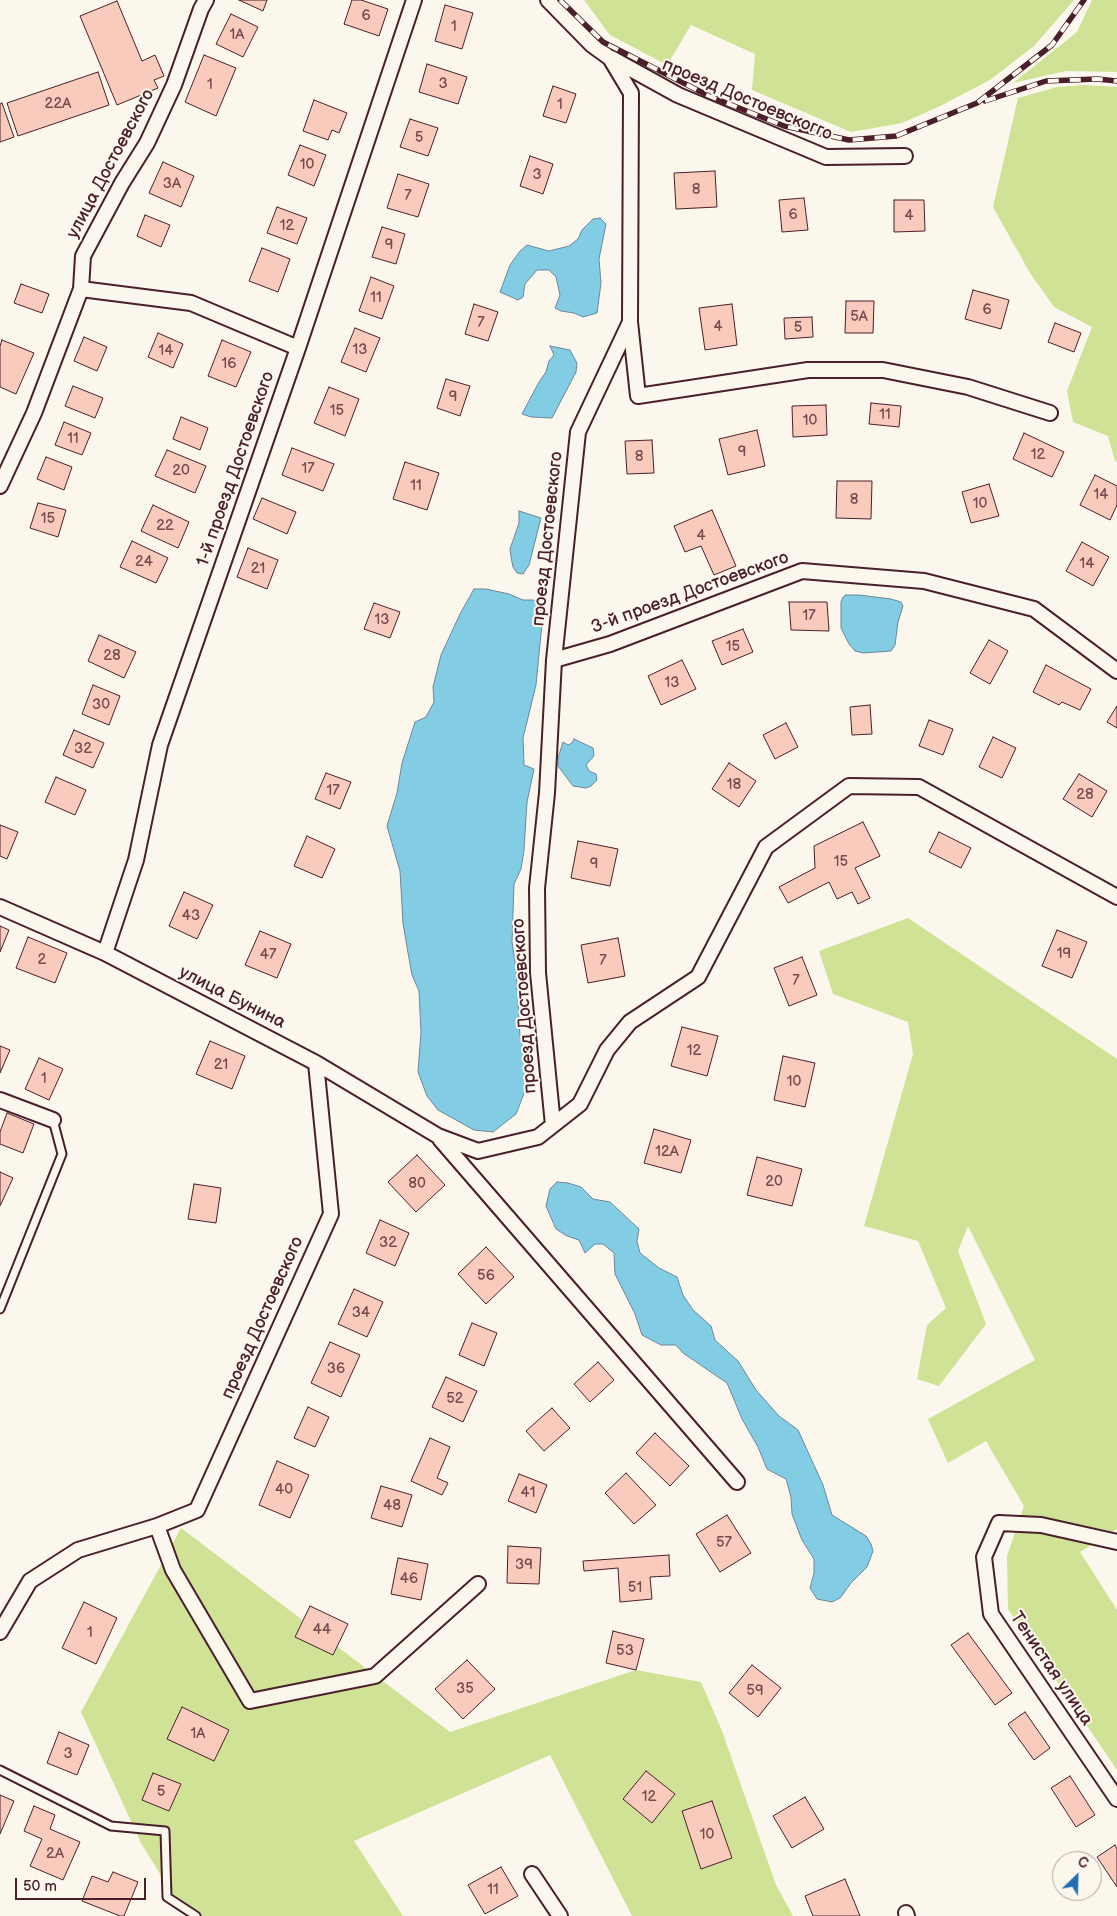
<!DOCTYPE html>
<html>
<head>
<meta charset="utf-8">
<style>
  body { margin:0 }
  #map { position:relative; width:1117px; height:1916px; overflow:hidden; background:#fbf7ec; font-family:"Balsamiq Sans",sans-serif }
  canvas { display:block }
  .north { position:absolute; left:1052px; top:1851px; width:50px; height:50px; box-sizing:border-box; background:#fbf7ec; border:1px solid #b4a19f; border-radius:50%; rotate:24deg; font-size:14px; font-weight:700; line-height:20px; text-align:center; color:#4a1f2b }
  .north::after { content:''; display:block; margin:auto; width:18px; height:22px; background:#1f6fb2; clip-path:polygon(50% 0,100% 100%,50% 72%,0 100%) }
  .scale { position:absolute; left:15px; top:1878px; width:131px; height:22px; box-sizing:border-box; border:2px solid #4a1f2b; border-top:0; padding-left:6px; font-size:15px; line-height:18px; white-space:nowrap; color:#4a1f2b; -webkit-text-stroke:4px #fbf7ec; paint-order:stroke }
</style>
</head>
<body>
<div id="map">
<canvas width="1117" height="1916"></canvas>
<div class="north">С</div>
<div class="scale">50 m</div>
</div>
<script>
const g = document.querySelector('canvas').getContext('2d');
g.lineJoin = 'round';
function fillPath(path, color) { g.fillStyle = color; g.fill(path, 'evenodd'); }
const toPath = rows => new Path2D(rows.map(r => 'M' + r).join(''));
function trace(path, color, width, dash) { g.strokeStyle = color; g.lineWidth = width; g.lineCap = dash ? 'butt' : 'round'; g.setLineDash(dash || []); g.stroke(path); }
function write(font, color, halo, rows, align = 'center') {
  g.font = font + ' "Balsamiq Sans",sans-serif'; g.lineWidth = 4; g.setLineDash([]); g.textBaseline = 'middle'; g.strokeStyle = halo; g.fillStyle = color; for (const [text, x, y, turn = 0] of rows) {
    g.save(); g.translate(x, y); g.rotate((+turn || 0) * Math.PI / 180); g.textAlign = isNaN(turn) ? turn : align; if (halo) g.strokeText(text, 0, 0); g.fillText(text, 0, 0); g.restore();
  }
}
const green = toPath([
  [584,0,1074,0,1034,46,990,80,938,107,902,123,851,132,752,90,755,54,691,25,667,65,610,35],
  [1092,0,1117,0,1117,72,1066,71,1013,83,1077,32],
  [1084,85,1117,87,1117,462,1115,461,1108,436,1073,422,1067,391,1092,327,1054,307,1030,273,993,207,1018,98,1057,87],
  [908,918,1117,1059,1117,1529,1080,1552,1117,1610,1117,1770,1008,1609,1007,1556,1024,1506,986,1441,948,1463,928,1419,1035,1360,968,1226,958,1251,986,1324,939,1386,917,1379,927,1325,946,1308,918,1241,864,1226,913,1054,908,1022,833,994,819,951],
  [181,1528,450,1732,636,1670,701,1682,722,1731,776,1885,793,1916,632,1916,550,1755,354,1841,403,1916,186,1916,141,1843,81,1712]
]);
const water = toPath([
  [600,218,606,224,599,259,601,283,597,313,583,317,574,313,561,311,555,308,560,295,556,277,549,270,537,270,525,284,523,297,518,300,500,292,510,265,520,251,527,245,549,251,569,246,578,239,582,230,593,219,600,218],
  [550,346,570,350,577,363,576,372,552,418,531,417,522,414,539,382,546,372,549,361,554,355,550,346],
  [519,511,541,518,529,565,523,574,517,573,513,567,511,557,510,549,519,523,519,511],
  [474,589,486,589,509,594,523,600,534,600,543,613,536,685,523,738,524,765,534,769,527,802,524,850,521,869,514,884,512,942,516,968,520,1036,526,1064,525,1091,516,1114,493,1132,474,1130,438,1110,427,1096,418,1072,421,1032,419,991,412,975,407,947,403,923,400,871,387,826,397,793,402,763,415,722,426,717,434,702,433,687,441,655,460,614,474,589],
  [846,595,859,595,891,599,901,602,903,606,898,622,895,645,891,651,863,653,855,651,849,644,841,628,841,602,843,597,846,595],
  [574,739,593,748,594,756,586,765,589,771,596,774,597,780,591,786,586,788,573,786,558,766,558,758,563,742,568,745,572,743,574,739],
  [557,1182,568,1183,581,1187,593,1199,610,1202,639,1229,637,1241,640,1253,659,1268,677,1277,683,1295,693,1310,711,1326,715,1340,738,1361,756,1390,779,1416,798,1430,823,1485,832,1515,866,1536,871,1544,873,1551,867,1567,851,1583,840,1598,832,1602,817,1599,810,1588,814,1573,814,1559,802,1540,792,1514,791,1497,786,1479,767,1469,758,1447,742,1419,727,1383,683,1353,676,1345,661,1345,642,1335,635,1314,615,1274,614,1253,603,1244,595,1244,585,1253,579,1240,567,1236,556,1229,546,1206,550,1189,557,1182]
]);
const building = toPath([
  [239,0,267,0,263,11,239,0],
  [352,0,361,0,388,9,379,36,344,24,352,0],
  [117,1,142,61,155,55,164,76,154,80,158,88,117,105,80,16,117,1],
  [445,5,473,13,462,49,435,41,445,5],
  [231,14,258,27,243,57,216,44,231,14],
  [204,55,236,68,216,116,185,102,204,55],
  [427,64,467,77,458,104,419,92,427,64],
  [98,72,109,105,18,136,7,103,98,72],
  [553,86,576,94,566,123,543,116,553,86],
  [314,100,347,113,339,133,332,130,328,140,303,131,314,100],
  [2,103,14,137,0,142,0,104,2,103],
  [410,119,438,128,428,156,400,147,410,119],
  [300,145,326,155,314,186,288,175,300,145],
  [530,156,553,164,543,194,520,186,530,156],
  [163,162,194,176,181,207,149,193,163,162],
  [715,171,717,207,676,209,674,173,715,171],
  [398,174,429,184,418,217,387,208,398,174],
  [804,198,808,230,782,232,779,200,804,198],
  [894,200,924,200,925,231,894,232,894,200],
  [277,207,307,218,297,244,267,233,277,207],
  [145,215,170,225,161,247,137,236,145,215],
  [382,227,405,234,396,264,372,257,382,227],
  [262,248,290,259,278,292,249,281,262,248],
  [371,277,394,286,382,319,359,311,371,277],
  [21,284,49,294,42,313,14,303,21,284],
  [973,290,1009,300,1001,329,965,319,973,290],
  [846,301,874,301,873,333,845,333,846,301],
  [474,304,498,312,488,341,465,334,474,304],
  [732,304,737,345,705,350,699,308,732,304],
  [812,317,813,337,785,339,784,318,812,317],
  [1055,323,1081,333,1074,352,1048,342,1055,323],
  [355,328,380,338,366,372,341,362,355,328],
  [158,333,183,344,173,368,148,357,158,333],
  [84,337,107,347,97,371,74,361,84,337],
  [2,340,34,353,16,394,0,387,0,346,2,340],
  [222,340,251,352,236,387,208,376,222,340],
  [446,379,470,386,460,416,437,408,446,379],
  [73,386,103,398,95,418,65,406,73,386],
  [329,387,359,399,345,436,314,423,329,387],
  [871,403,901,406,899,427,869,424,871,403],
  [826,405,827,435,793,437,792,406,826,405],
  [181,417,208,428,200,450,173,439,181,417],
  [64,422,91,433,82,455,55,445,64,422],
  [757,430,765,466,728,475,719,439,757,430],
  [1024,433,1064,452,1052,477,1013,459,1024,433],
  [652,440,654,473,627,474,625,441,652,440],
  [292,448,334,464,323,491,282,475,292,448],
  [167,450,206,466,195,493,155,476,167,450],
  [46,457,72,467,64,490,37,479,46,457],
  [405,462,439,473,427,510,393,499,405,462],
  [1095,475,1117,486,1117,505,1110,520,1080,505,1095,475],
  [837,481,872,481,871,519,836,518,837,481],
  [989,484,999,516,971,523,962,492,989,484],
  [262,498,296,512,287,534,253,519,262,498],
  [38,503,66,510,58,537,30,528,38,503],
  [153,505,189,522,178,548,141,531,153,505],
  [712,510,736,566,714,575,701,546,685,552,674,526,712,510],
  [132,541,168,558,156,583,120,567,132,541],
  [1082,542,1109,557,1093,586,1066,571,1082,542],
  [248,548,278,560,267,589,237,577,248,548],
  [789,602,827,602,829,631,791,630,789,602],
  [374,603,400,612,390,638,364,629,374,603],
  [743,629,753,652,722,665,712,641,743,629],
  [99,635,136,652,124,678,88,661,99,635],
  [989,640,1008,651,990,684,970,673,989,640],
  [682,660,696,689,661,705,648,676,682,660],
  [1046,665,1091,689,1080,710,1062,702,1059,705,1033,692,1046,665],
  [93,685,120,696,109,725,82,714,93,685],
  [870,705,872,734,852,735,850,707,870,705],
  [1117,706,1117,728,1107,722,1117,706],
  [929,720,953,729,943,755,919,746,929,720],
  [786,723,798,747,775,759,763,735,786,723],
  [74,730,104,743,93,768,63,755,74,730],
  [993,737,1016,748,1002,778,979,767,993,737],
  [729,763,756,781,739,807,712,789,729,763],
  [326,773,351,782,340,809,315,799,326,773],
  [1079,774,1107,791,1092,817,1063,799,1079,774],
  [56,777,86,790,75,815,45,802,56,777],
  [863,822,880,856,855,868,870,898,858,904,852,892,837,899,829,882,788,903,779,887,815,868,814,846,863,822],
  [0,825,18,832,7,859,0,856,0,825],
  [939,832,971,848,961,868,929,852,939,832],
  [307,836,335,849,322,878,294,866,307,836],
  [578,841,618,849,610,886,571,878,578,841],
  [184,892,213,905,197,939,169,926,184,892],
  [0,926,9,930,0,952,0,926],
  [1057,930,1087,942,1072,978,1042,966,1057,930],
  [260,931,291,944,277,978,245,965,260,931],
  [28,937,67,953,55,983,16,968,28,937],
  [618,938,625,976,588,983,581,945,618,938],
  [802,957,817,995,789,1006,774,968,802,957],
  [682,1027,718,1036,707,1076,671,1066,682,1027],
  [210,1041,245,1056,232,1089,196,1074,210,1041],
  [0,1046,10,1050,0,1073,0,1046],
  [783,1056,815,1063,805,1107,774,1100,783,1056],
  [39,1058,63,1069,49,1100,25,1089,39,1058],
  [7,1113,34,1124,23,1153,0,1144,0,1132,7,1113],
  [654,1129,691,1140,681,1173,644,1163,654,1129],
  [417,1155,445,1185,416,1212,388,1182,417,1155],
  [757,1157,802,1169,792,1206,747,1195,757,1157],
  [0,1172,13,1178,0,1206,0,1172],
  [194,1184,221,1188,216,1223,188,1219,194,1184],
  [380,1220,409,1233,395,1266,366,1253,380,1220],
  [486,1247,514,1277,486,1304,458,1274,486,1247],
  [354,1289,383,1302,367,1337,338,1324,354,1289],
  [472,1323,497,1333,484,1366,459,1355,472,1323],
  [330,1342,360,1355,341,1397,311,1383,330,1342],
  [598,1362,614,1380,590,1402,574,1384,598,1362],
  [446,1377,477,1391,463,1422,432,1407,446,1377],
  [308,1407,329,1417,315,1447,294,1438,308,1407],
  [552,1408,570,1428,544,1451,526,1431,552,1408],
  [655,1433,689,1466,670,1486,636,1453,655,1433],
  [430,1438,450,1447,437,1478,448,1483,442,1495,411,1481,430,1438],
  [277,1461,309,1475,290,1518,259,1505,277,1461],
  [626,1473,656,1505,634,1524,605,1493,626,1473],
  [519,1474,547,1485,536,1513,508,1501,519,1474],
  [381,1486,412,1495,402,1527,371,1518,381,1486],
  [727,1515,751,1553,720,1572,696,1534,727,1515],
  [508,1546,541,1548,539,1584,507,1583,508,1546],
  [669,1555,670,1576,650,1577,652,1599,620,1602,618,1568,584,1571,583,1561,669,1555],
  [398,1558,428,1564,421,1600,391,1594,398,1558],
  [84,1602,117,1618,96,1664,62,1648,84,1602],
  [310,1606,348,1624,333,1655,295,1637,310,1606],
  [613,1631,644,1639,636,1670,606,1663,613,1631],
  [968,1633,1012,1693,995,1705,951,1645,968,1633],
  [467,1660,495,1689,463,1719,435,1689,467,1660],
  [752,1665,781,1688,758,1717,729,1693,752,1665],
  [182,1707,229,1730,214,1761,167,1739,182,1707],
  [1025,1712,1050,1748,1034,1760,1008,1724,1025,1712],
  [59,1732,89,1745,77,1775,47,1763,59,1732],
  [646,1771,675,1794,652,1823,623,1799,646,1771],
  [153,1773,181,1784,169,1811,142,1800,153,1773],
  [1070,1776,1095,1815,1076,1827,1051,1788,1070,1776],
  [0,1795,14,1801,0,1834,0,1795],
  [805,1797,824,1829,792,1848,773,1816,805,1797],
  [712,1801,732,1858,701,1869,682,1811,712,1801],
  [34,1806,55,1815,50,1829,80,1842,63,1880,30,1866,42,1839,24,1831,34,1806],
  [1115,1845,1117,1849,1117,1887,1097,1857,1115,1845],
  [501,1867,518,1896,485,1914,468,1885,501,1867],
  [113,1872,138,1882,124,1916,120,1916,82,1901,92,1876,108,1882,113,1872],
  [845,1879,860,1916,813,1916,805,1896,845,1879]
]);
const lane = toPath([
  [0,1309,62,1154,53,1120],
  [0,1770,111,1826,165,1831,167,1897,196,1916]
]);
const street = toPath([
  [548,0,592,45,610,58,631,93,630,322,578,432,554,660,547,793,537,888,538,973,553,1125],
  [611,58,678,95,826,157,905,156],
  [81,289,191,303,298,348],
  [630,322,638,396,808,370,883,370,968,387,1050,413],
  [0,486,34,413,81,289,83,256,122,183,147,143,174,85,201,9,206,0],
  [554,660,610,644,802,571,924,581,1034,609,1117,671],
  [0,907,105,953,316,1063,438,1136,478,1151,538,1137,580,1104,607,1050,630,1022,698,977,766,847,849,786,919,787,1117,897],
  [105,953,136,860,160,745,298,348,414,0],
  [0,1100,53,1120],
  [440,1139,737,1482],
  [157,1526,173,1570,250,1701,375,1676,478,1584],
  [1117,1542,1041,1525,999,1523,984,1557,991,1614,1117,1799],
  [0,1632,30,1581,78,1550,157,1526,197,1510,331,1214,316,1063],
  [532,1874,560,1916],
  [906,1913,907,1916]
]);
const rail = toPath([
  [560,0,603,42,709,96,784,126,849,140,896,136,977,103,1052,45,1084,0],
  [985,101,1046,81,1097,79,1117,81]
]);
const numberNames = [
  ["6",366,16],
  ["1",454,27],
  ["1А",237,35],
  ["3",443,84],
  ["1",210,85],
  ["22А",58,104],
  ["1",560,105],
  ["5",419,138],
  ["10",307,165],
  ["3",537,175],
  ["3А",172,184],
  ["8",696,190],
  ["7",408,196],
  ["6",793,215],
  ["4",909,216],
  ["12",287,226],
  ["9",389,245],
  ["11",376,298],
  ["6",987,310],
  ["5А",859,317],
  ["7",481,323],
  ["4",718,327],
  ["5",798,328],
  ["13",360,350],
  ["14",166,351],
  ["16",229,364],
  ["9",453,397],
  ["15",337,411],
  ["11",885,415],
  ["10",810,421],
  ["11",73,439],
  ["9",742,452],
  ["12",1038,455],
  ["8",639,457],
  ["17",308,469],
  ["20",181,471],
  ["11",416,486],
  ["14",1101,495],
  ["8",854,500],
  ["10",980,504],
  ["15",48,519],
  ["22",165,526],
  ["4",701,536],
  ["24",144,562],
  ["14",1087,564],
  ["21",258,569],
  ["17",809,616],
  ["13",382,620],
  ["15",733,647],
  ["28",112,656],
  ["13",672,683],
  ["30",101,705],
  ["32",83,749],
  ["18",734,785],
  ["17",333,791],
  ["28",1085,795],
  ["15",841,862],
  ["9",594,864],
  ["43",191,916],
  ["19",1064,954],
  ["47",268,955],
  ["2",42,960],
  ["7",603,961],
  ["7",796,981],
  ["12",694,1051],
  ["21",221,1065],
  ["1",44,1079],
  ["10",794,1082],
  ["12А",667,1152],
  ["20",774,1182],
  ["80",417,1184],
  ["32",388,1243],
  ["56",486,1276],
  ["34",361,1313],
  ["36",336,1369],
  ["52",455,1399],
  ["40",284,1490],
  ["41",528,1493],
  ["48",392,1506],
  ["57",724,1543],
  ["39",524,1565],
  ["46",409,1579],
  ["51",635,1588],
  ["44",322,1630],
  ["1",90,1633],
  ["53",625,1651],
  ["35",465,1689],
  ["59",755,1691],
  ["1А",198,1734],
  ["3",68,1754],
  ["5",161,1792],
  ["12",649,1797],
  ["10",707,1835],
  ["2А",55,1854],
  ["11",493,1890]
];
const streetNames = [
  ["проезд Достоевскогго",747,100,23],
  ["улица Достоевского",111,164,-62],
  ["1-й проезд Достоевского",236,469,-71],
  ["проезд Достоевского",548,539,-84],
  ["3-й проезд Достоевского",690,593,-20],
  ["улица Бунина",232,998,27],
  ["проезд Достоевского",525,1006,-94],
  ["проезд Достоевского",263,1318,-66],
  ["Тенистая улица",1051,1669,56]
];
fillPath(green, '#cfe296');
fillPath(water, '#83cde4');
trace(water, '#6c879a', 1);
fillPath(building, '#f9cbbc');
trace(building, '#4a1f2b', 1);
trace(lane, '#4a1f2b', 11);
trace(street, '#4a1f2b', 18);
trace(lane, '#fbf7ec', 7);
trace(street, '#fbf7ec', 14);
trace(rail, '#4a1f2b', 5.5);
trace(rail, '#fbf7ec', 4, [11]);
write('15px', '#764a4f', null, numberNames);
write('18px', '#4a1f2b', '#fbf7ec', streetNames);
</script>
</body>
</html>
